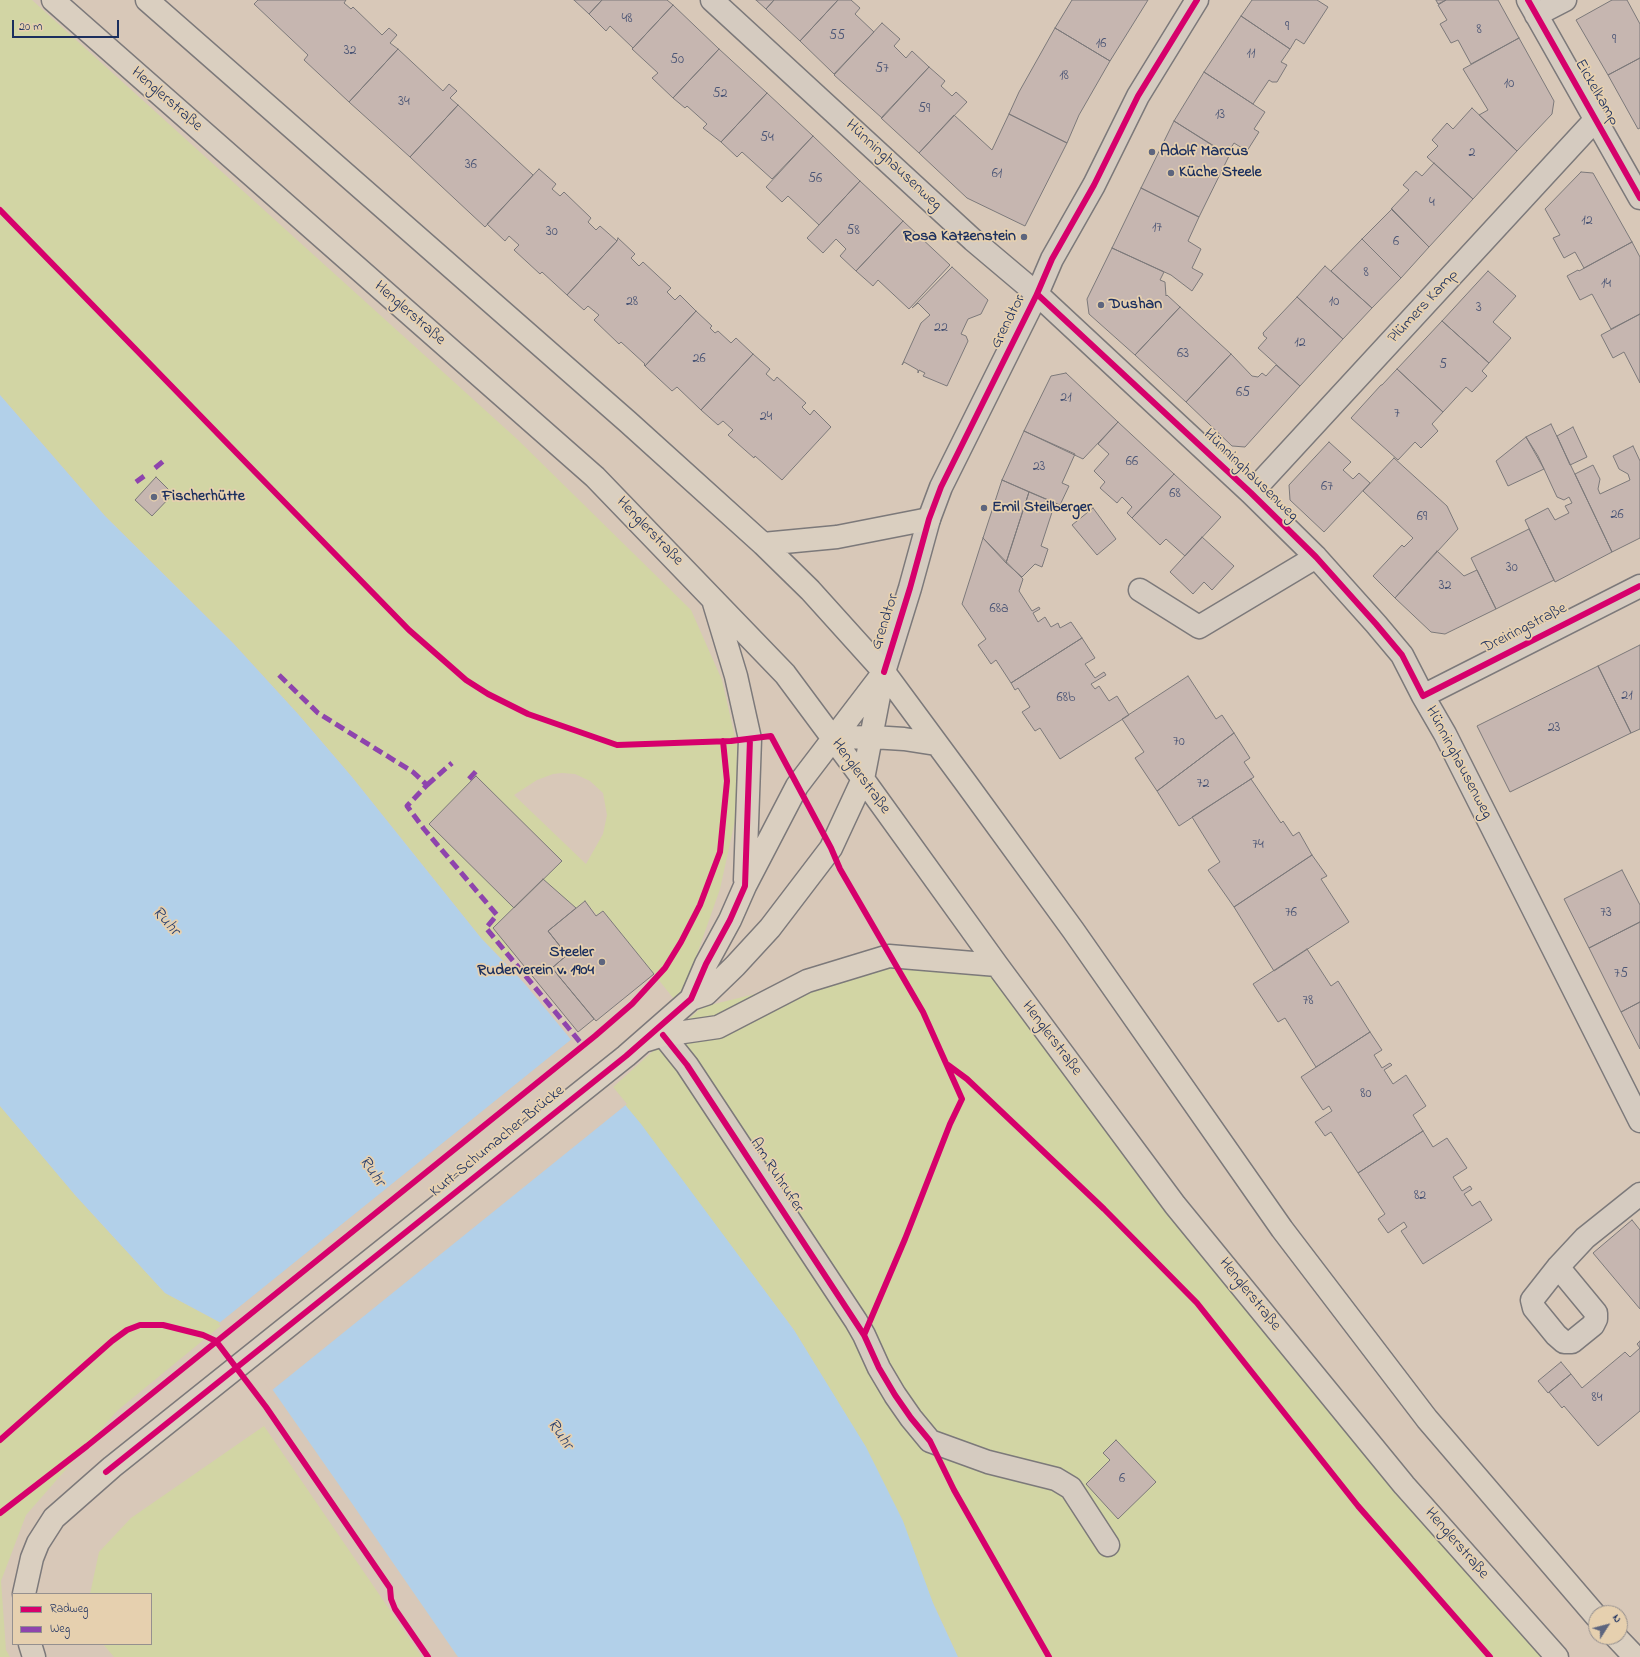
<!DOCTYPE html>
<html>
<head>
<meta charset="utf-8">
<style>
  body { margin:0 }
  #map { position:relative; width:1640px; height:1657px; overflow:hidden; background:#d8c8b8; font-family:"Indie Flower",sans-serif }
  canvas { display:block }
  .legend { position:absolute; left:12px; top:1593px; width:140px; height:52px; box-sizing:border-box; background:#e6d0af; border:1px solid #95908f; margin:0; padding:5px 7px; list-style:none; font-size:12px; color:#1b2f5e }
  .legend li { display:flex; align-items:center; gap:8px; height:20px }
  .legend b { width:20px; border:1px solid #95908f }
  .north { position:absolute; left:1588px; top:1605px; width:40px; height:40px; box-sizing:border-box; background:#e6d0af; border:1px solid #95908f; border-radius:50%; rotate:54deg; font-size:11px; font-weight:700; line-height:16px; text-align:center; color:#1b2f5e }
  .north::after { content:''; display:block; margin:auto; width:14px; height:18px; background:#5d657e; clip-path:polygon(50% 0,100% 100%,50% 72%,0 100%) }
  .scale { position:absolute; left:12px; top:20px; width:107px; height:18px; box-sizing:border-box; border:2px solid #1b2f5e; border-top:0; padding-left:5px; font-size:12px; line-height:14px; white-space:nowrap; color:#1b2f5e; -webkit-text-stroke:3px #e6d0af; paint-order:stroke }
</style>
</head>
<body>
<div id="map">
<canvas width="1640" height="1657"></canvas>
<ul class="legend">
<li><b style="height:5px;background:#d6006c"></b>Radweg</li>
<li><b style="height:5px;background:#8e44ad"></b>Weg</li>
</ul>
<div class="north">N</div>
<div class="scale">20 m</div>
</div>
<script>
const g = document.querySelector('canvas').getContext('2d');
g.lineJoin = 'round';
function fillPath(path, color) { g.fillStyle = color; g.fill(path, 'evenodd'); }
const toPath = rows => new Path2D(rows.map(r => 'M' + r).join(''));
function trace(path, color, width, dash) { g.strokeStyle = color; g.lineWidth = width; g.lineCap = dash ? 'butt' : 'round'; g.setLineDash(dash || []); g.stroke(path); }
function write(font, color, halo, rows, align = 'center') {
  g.font = font + ' "Indie Flower",sans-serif'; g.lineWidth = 3.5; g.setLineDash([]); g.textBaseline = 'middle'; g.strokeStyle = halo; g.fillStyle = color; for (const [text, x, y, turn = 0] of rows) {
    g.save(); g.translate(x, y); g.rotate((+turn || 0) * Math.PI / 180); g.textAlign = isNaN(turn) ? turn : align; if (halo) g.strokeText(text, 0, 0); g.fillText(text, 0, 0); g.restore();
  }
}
const green = toPath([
  [0,0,32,0,517,439,691,610,722,680,737,746,736,816,720,889,684,991,674,999,603,911,597,915,585,901,504,961,481,938,352,777,298,714,233,643,105,516,0,395],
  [562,773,575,774,590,781,603,793,607,815,603,834,586,864,627,917,586,864,514,795,537,780,553,774],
  [895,965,995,973,1552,1657,958,1657,933,1603,865,1447,794,1330,612,1088,702,1007,804,982],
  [0,1106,75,1195,165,1293,223,1324,118,1410,26,1515,1,1581,6,1650,10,1657,0,1657],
  [264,1426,422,1657,114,1657,103,1644,151,1644,151,1594,90,1594,99,1552,131,1518]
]);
const water = toPath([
  [0,395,105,516,233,643,298,714,352,777,481,938,525,984,641,1124,794,1330,866,1447,903,1521,933,1603,958,1657,458,1657,351,1502,270,1386,223,1324,165,1293,75,1195,0,1106]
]);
const pier = toPath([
  [573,1038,627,1104,271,1391,222,1326,218,1324]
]);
const building = toPath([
  [258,0,346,0,344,3,351,9,353,7,382,35,389,28,397,35,390,43,398,49,349,102,304,60,308,55,254,4,258,0],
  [574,0,602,0,589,14,574,0],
  [602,0,667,0,673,5,633,48,610,26,606,31,589,14,602,0],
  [756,0,774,0,766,9,756,0],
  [774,0,838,0,800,41,766,9,774,0],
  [838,0,851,0,860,8,855,14,874,32,834,74,800,41,838,0],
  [1072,0,1148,0,1110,61,1055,28,1072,0],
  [1252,0,1317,0,1328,7,1304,44,1296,39,1290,49,1241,16,1252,0],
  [1436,0,1446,0,1438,4,1436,0],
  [1446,0,1498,0,1519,38,1471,64,1458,40,1451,43,1440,24,1447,20,1438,5,1446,0],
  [1612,0,1627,0,1640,24,1640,58,1608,75,1576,20,1612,0],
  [673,5,719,49,673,98,652,78,658,73,632,49,673,5],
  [1241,16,1290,49,1281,62,1287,65,1277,82,1272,82,1269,80,1253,104,1204,72,1241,16],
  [882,23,900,39,894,46,906,58,912,51,929,67,882,118,834,75,882,23],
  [1055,28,1110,61,1079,115,1067,143,1009,114,1019,92,1055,28],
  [1519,38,1554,101,1552,114,1517,151,1479,115,1488,110,1463,69,1519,38],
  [398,49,443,91,449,84,457,91,450,98,458,105,410,157,349,102,398,49],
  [719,49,767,93,721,142,703,128,707,124,687,106,685,108,673,98,719,49],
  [1640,58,1640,128,1638,129,1608,75,1640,58],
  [929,67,945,81,941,86,952,96,956,92,967,102,919,153,881,118,929,67],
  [1204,72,1265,112,1254,129,1259,132,1247,151,1234,143,1227,154,1174,121,1204,72],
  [767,93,813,136,772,179,742,152,737,157,721,142,767,93],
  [458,105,533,175,485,227,410,157,458,105],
  [1472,108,1517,151,1473,199,1427,157,1438,146,1432,140,1447,123,1453,129,1472,108],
  [1009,114,1067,143,1025,226,967,198,919,153,954,115,992,150,1009,114],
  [1174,121,1229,156,1199,217,1141,188,1174,121],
  [813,136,860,181,819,225,788,196,782,202,766,187,813,136],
  [1434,163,1473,199,1429,247,1391,209,1409,190,1403,185,1416,171,1422,176,1434,163],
  [539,169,556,184,552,189,560,196,564,192,591,218,588,222,596,230,600,226,617,241,567,295,542,272,540,274,514,250,519,245,509,236,505,241,487,224,539,169],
  [1581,172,1593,173,1632,242,1584,268,1575,252,1564,258,1553,238,1560,235,1545,209,1581,172],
  [860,181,903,221,856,271,840,256,846,249,836,239,823,253,807,238,860,181],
  [1141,188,1199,217,1188,241,1201,249,1192,268,1203,274,1192,291,1171,275,1112,248,1141,188],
  [1392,209,1429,247,1401,278,1362,239,1392,209],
  [903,221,950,265,909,309,878,280,873,286,856,271,903,221],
  [618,238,635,254,631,258,639,266,643,262,671,288,667,292,675,300,680,295,696,311,645,366,644,365,645,364,621,342,619,344,594,320,599,315,588,306,584,310,567,295,617,241,618,238],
  [1362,239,1401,278,1372,308,1331,271,1362,239],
  [1632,242,1640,257,1640,314,1611,329,1592,294,1580,300,1567,276,1578,270,1579,271,1632,242],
  [1112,248,1164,272,1160,280,1165,282,1166,296,1167,295,1180,307,1135,355,1089,314,1087,299,1112,248],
  [1325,266,1372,308,1343,339,1297,297,1325,266],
  [952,267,988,300,981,314,968,319,961,334,966,336,968,341,947,386,923,376,925,373,919,370,918,373,918,370,904,362,902,365,921,323,930,315,918,303,912,308,952,267],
  [1488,271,1516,296,1493,322,1511,338,1489,363,1442,321,1488,271],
  [1297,297,1343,339,1300,386,1258,348,1267,338,1264,336,1263,333,1297,297],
  [1180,307,1231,354,1186,402,1135,355,1180,307],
  [696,311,712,326,710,328,715,333,718,331,731,343,736,338,753,354,701,410,677,387,672,391,645,366,696,311],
  [1640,314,1640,383,1624,352,1613,358,1601,335,1640,314],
  [1442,321,1489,363,1482,371,1487,376,1472,392,1466,387,1443,412,1397,369,1442,321],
  [753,354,770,369,766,374,774,381,777,377,806,403,802,407,810,415,814,410,831,427,782,480,755,456,754,458,728,435,733,430,723,421,718,425,701,410,753,354],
  [1231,354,1252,376,1258,377,1262,373,1266,376,1276,365,1300,386,1245,447,1232,446,1186,402,1231,354],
  [1397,369,1443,412,1432,424,1438,431,1421,448,1415,442,1398,460,1351,418,1381,385,1382,385,1397,369],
  [1066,373,1118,422,1083,459,1024,431,1051,376,1066,373],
  [1118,422,1174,474,1132,518,1127,513,1132,507,1122,497,1117,503,1100,488,1105,482,1094,471,1109,454,1098,444,1118,422],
  [1551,424,1612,552,1555,582,1525,520,1548,508,1555,520,1569,513,1565,506,1572,503,1569,497,1564,500,1557,497,1538,456,1526,437,1551,424],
  [1573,427,1587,457,1570,465,1557,436,1573,427],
  [1024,431,1075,454,1062,483,1069,486,1060,505,1002,480,1024,431],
  [1526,437,1544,469,1508,486,1496,461,1526,437],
  [1329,442,1351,462,1343,470,1353,479,1359,473,1370,483,1324,532,1290,500,1289,485,1329,442],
  [1633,446,1640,461,1640,538,1612,552,1575,474,1593,465,1600,479,1598,489,1600,494,1630,480,1628,474,1619,469,1613,456,1633,446],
  [1394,458,1447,506,1458,529,1395,598,1373,576,1402,545,1404,547,1413,538,1363,491,1394,458],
  [1174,474,1221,517,1185,556,1166,539,1160,545,1132,518,1174,474],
  [156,477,173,494,152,516,135,500,156,477],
  [1002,480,1029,492,1006,563,983,538,1002,480],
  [1029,492,1055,503,1041,546,1048,549,1042,567,1035,564,1022,577,1006,563,1029,492],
  [1093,508,1116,539,1097,555,1072,525,1093,508],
  [1529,529,1554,580,1496,609,1471,558,1529,529],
  [1202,537,1234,566,1212,590,1204,582,1193,594,1170,572,1202,537],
  [983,538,1023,579,1019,591,1032,611,1039,607,1040,609,1033,613,1038,622,1045,617,1051,627,1058,623,1060,628,1071,622,1082,638,1011,683,996,660,991,664,978,645,986,639,962,604,983,538],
  [1437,551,1464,576,1477,570,1496,609,1445,634,1431,632,1395,598,1437,551],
  [1082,638,1095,658,1085,664,1095,678,1104,672,1106,675,1091,684,1095,689,1099,686,1109,701,1117,696,1129,715,1060,759,1040,728,1035,731,1022,712,1030,707,1018,688,1015,690,1011,683,1082,638],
  [1640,645,1640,729,1631,733,1598,666,1640,645],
  [1598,666,1631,733,1510,792,1477,726,1598,666],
  [1188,676,1216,719,1222,715,1234,733,1157,791,1135,758,1144,752,1122,719,1188,676],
  [1234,733,1250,758,1244,762,1254,777,1179,826,1157,791,1234,733],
  [476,776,562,861,514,908,429,824,476,776],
  [1251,779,1281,823,1283,821,1293,836,1299,832,1312,855,1234,907,1208,870,1220,862,1192,817,1251,779],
  [1312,855,1327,876,1321,879,1349,922,1274,971,1234,907,1312,855],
  [1622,870,1640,905,1640,922,1589,948,1564,899,1622,870],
  [543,879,576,908,548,931,567,955,552,968,594,1019,578,1032,493,928,543,879],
  [585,901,596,916,603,911,654,974,596,1021,552,968,567,955,548,931,585,901],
  [1640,922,1640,1002,1621,1012,1589,948,1640,922],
  [1307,949,1331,986,1338,981,1370,1032,1316,1067,1285,1018,1278,1022,1253,984,1307,949],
  [1640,1002,1640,1049,1621,1012,1640,1002],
  [1370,1032,1382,1050,1374,1055,1382,1068,1390,1063,1392,1065,1384,1070,1393,1084,1406,1075,1426,1106,1413,1115,1423,1131,1358,1173,1331,1132,1325,1136,1315,1122,1332,1111,1329,1106,1323,1110,1301,1077,1370,1032],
  [1423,1131,1433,1147,1447,1138,1467,1168,1453,1177,1462,1191,1470,1186,1472,1189,1464,1194,1472,1206,1480,1201,1492,1220,1423,1264,1401,1231,1407,1227,1404,1222,1388,1233,1378,1219,1385,1214,1358,1173,1423,1131],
  [1632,1220,1640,1230,1640,1309,1593,1253,1632,1220],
  [1640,1341,1640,1411,1598,1446,1564,1406,1562,1408,1549,1392,1571,1374,1582,1388,1625,1352,1630,1357,1640,1348,1637,1344,1640,1341],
  [1561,1362,1571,1374,1548,1393,1538,1381,1561,1362],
  [1116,1440,1156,1482,1118,1519,1086,1484,1110,1460,1103,1453,1116,1440]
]);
const minor = toPath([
  [712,0,973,240,1037,294,1251,493,1316,557,1376,624,1402,655,1423,696,1445,734,1640,1121],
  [1528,0,1640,198],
  [1536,15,1565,0],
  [1251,493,1596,119],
  [1140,590,1199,627,1316,557],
  [884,672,910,588,929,519,941,487,1037,294,1052,259,1094,185,1138,96,1197,0],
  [1423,696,1640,586],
  [663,1035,687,1065,856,1321,864,1335,879,1368,895,1395,911,1418,930,1441,988,1462,1056,1479,1071,1488,1108,1545],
  [1558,1267,1596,1313,1596,1319,1593,1325,1572,1342,1564,1342,1556,1335,1534,1308,1532,1300,1558,1267,1585,1238,1640,1194]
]);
const major = toPath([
  [53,0,595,477,785,674,863,779,997,965,1175,1205,1404,1485,1557,1657],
  [147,0,628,422,763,544,810,590,884,672,966,783,1073,930,1282,1229,1427,1419,1596,1616],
  [763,544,837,537,929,519],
  [714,603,736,676,750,739,745,880],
  [832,738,872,737,904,739,936,744],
  [691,999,706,994,735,966,770,928,831,848,863,779,883,675],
  [647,1040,663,1035,718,1027,807,981,889,956,997,965],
  [24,1594,32,1558,38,1543,54,1518,112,1467,626,1056,691,999,706,964,730,920,745,886,797,786,884,672],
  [1616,1637,1635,1657],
  [30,1644,34,1657]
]);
const quiet = toPath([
  [155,468,166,459],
  [136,482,147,474],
  [279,675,318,713,413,772,427,785,407,806,424,829,497,915,486,928,580,1042],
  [469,779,479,768],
  [427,785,452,763]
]);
const cycleway = toPath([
  [1528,0,1640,198],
  [0,210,409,630,466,680,488,694,528,714,617,745,731,741,771,736,831,848,840,869,923,1012,962,1099,950,1124,905,1239,864,1335],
  [1037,294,1251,493,1316,557,1376,624,1402,655,1423,696,1640,586],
  [884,672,910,588,929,519,941,487,1037,294,1052,259,1094,185,1138,96,1197,0],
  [663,1035,687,1065,864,1335,879,1368,895,1395,911,1418,930,1441,954,1490,1049,1657],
  [948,1065,967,1079,1104,1209,1197,1303,1358,1506,1490,1657],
  [0,1440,112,1341,127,1330,140,1325,163,1325,203,1335,216,1341,266,1407,390,1588,391,1599,395,1609,428,1657],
  [106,1472,626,1056,691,999,706,964,730,920,745,886,750,739],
  [0,1513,87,1446,595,1036,632,1004,665,968,681,942,700,905,720,852,727,781,723,741]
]);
const markers = [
  [1152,152,4,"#5d657e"],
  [1171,173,4,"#5d657e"],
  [1024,237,4,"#5d657e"],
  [1101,305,4,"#5d657e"],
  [154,497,4,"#5d657e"],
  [984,508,4,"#5d657e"],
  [602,962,4,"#5d657e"]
];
const numberNames = [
  ["48",627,20],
  ["9",1287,28],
  ["8",1479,31],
  ["55",837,37],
  ["9",1614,41],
  ["16",1101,45],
  ["32",350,52],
  ["11",1251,55],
  ["50",677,61],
  ["57",882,70],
  ["18",1064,77],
  ["10",1509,85],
  ["52",720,95],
  ["34",404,103],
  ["59",924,110],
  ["13",1220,116],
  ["54",767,139],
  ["2",1472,154],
  ["36",471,166],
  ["61",997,175],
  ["56",815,180],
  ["4",1432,204],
  ["12",1587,222],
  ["17",1157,229],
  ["58",853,232],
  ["30",552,233],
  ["6",1396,243],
  ["8",1366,274],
  ["14",1606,285],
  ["28",632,303],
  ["10",1334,303],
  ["3",1479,309],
  ["22",941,329],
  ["12",1300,344],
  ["63",1183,355],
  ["26",699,360],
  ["5",1443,366],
  ["65",1243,394],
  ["21",1066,399],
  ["7",1397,415],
  ["24",766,418],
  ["66",1132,463],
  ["23",1039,468],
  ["67",1327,488],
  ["68",1175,495],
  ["26",1617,516],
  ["69",1422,518],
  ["30",1512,569],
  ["32",1445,587],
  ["68a",999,610],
  ["21",1627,697],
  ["68b",1066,699],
  ["23",1554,729],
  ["70",1179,743],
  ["72",1203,785],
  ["74",1258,846],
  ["76",1291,914],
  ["73",1606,914],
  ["75",1621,975],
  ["78",1308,1002],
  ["80",1366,1095],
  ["82",1420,1197],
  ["84",1597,1399],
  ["6",1122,1480]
];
const streetNames = [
  ["Eickelkamp",1596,93,60],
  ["Henglerstraße",166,100,41],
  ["Hünninghausenweg",893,166,43],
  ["Plümers Kamp",1424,307,-47],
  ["Henglerstraße",409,314,41],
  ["Grendtor",1009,322,-63],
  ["Hünninghausenweg",1250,476,44],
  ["Henglerstraße",649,532,46],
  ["Grendtor",886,622,-72],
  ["Dreiringstraße",1525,629,-27],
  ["Hünninghausenweg",1458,763,62],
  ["Henglerstraße",860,777,54],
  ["Henglerstraße",1051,1039,53],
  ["Kurt-Schumacher-Brücke",498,1142,-39],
  ["Am Ruhrufer",776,1176,57],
  ["Henglerstraße",1249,1295,51],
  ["Henglerstraße",1456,1544,49]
];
const poiNames = [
  ["Adolf Marcus",1160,152],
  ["Küche Steele",1179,173],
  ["Rosa Katzenstein",1016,237,"right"],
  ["Dushan",1109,305],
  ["Fischerhütte",162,497],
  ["Emil Steilberger",992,508],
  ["Steeler",594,953,"right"],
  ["Ruderverein v. 1904",594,971,"right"]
];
const waterNames = [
  ["Ruhr",165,922,48],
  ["Ruhr",371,1172,55],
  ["Ruhr",559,1435,55]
];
fillPath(green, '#d2d5a4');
fillPath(water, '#b2d0e9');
fillPath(pier, '#d8c8b8');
fillPath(building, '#c6b6b0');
trace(building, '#7c797a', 1);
trace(minor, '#7c797a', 25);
trace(major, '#7c797a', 25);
trace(minor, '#d5cbc0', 22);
trace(major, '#dacfc0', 22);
trace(quiet, '#8e44ad', 5, [10, 5]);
trace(cycleway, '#d6006c', 6);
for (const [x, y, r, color] of markers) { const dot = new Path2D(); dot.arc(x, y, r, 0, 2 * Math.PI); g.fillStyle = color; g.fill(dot); trace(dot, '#e6d0af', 1.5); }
write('14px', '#485374', null, numberNames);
write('16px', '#1b2f5e', '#e6d0af', streetNames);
write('bold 16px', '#1b2f5e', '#e6d0af', poiNames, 'left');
write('italic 17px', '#283f6e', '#e6d0af', waterNames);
</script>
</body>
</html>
